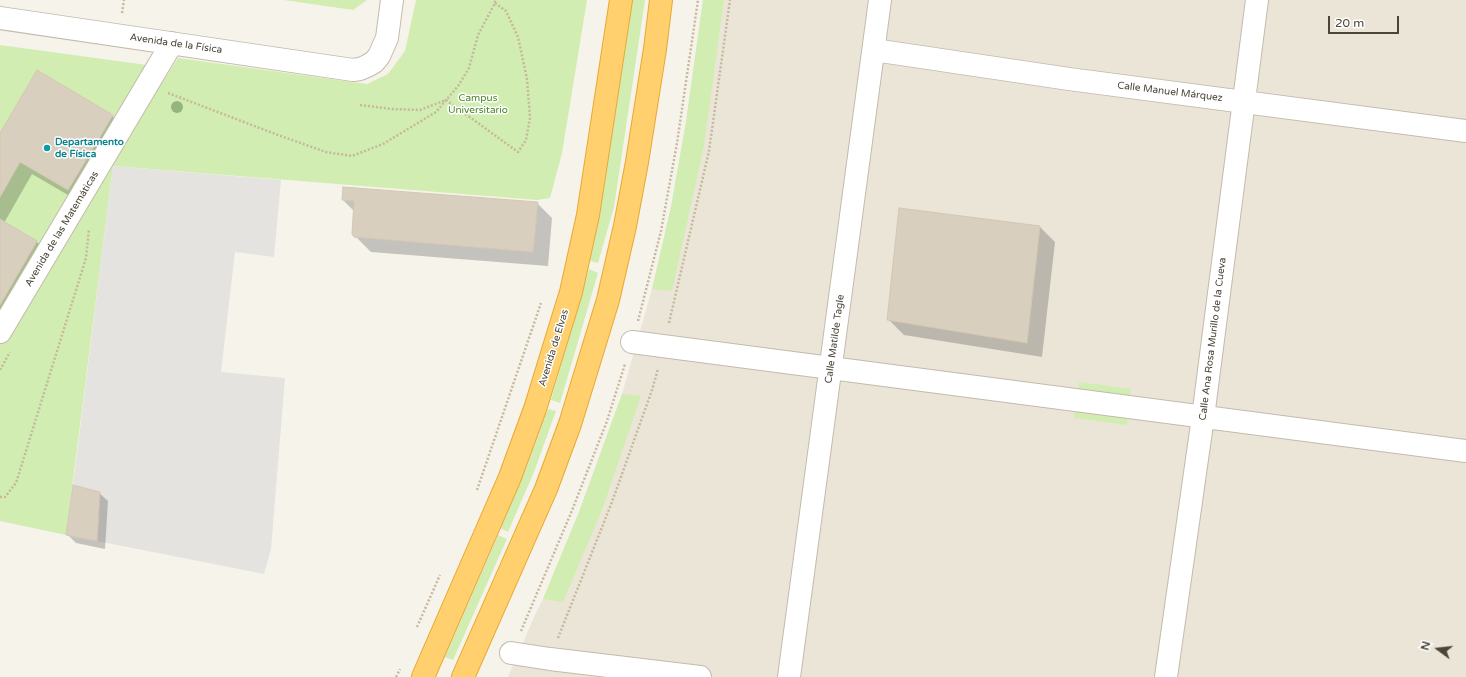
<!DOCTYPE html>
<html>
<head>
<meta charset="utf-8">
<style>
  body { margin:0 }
  #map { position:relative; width:1466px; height:677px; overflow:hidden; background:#f6f3eb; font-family:"Varela Round",sans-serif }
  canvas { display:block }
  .north { position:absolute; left:1418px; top:629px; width:40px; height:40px; -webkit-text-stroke:3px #fff; paint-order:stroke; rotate:285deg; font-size:11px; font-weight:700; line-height:16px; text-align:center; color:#4b4438 }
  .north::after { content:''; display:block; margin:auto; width:14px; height:18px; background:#4b4438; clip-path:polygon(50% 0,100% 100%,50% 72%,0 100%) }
  .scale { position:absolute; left:1328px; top:16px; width:71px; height:18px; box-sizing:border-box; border:2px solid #4b4438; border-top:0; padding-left:5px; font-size:12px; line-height:14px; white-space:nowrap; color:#4b4438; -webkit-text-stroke:3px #fff; paint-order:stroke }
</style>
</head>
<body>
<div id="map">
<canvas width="1466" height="677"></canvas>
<div class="north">N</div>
<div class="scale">20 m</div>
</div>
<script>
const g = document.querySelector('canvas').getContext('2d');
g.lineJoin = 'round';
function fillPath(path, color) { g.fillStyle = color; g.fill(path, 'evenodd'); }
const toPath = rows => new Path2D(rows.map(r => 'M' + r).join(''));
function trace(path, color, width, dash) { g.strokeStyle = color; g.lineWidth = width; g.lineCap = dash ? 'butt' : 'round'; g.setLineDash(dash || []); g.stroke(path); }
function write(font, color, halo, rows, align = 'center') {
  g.font = font + ' "Varela Round",sans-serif'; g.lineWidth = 3; g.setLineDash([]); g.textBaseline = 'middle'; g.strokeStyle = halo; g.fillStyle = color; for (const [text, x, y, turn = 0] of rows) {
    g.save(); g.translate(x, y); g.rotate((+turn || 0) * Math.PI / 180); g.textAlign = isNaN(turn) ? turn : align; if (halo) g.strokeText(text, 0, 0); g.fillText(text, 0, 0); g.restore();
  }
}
const residential = toPath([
  [703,0,1466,0,1466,677,508,677,535,615,543,599,579,512,622,394,652,289,671,207,686,122]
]);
const green = toPath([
  [284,0,367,0,353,10],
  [416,0,587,0,562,153,550,198,537,200,113,166,66,535,0,521,0,344,109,165,178,58,367,84,388,74,405,51],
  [631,0,645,0,614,207,598,263,590,261],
  [703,0,724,0,704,146,672,291,652,289,671,207,686,122],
  [0,45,147,65,0,312,0,305,37,242,0,219,0,197,20,162,68,190,113,115,37,70,0,133],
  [589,269,598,273,560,403,551,400],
  [1079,382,1131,389,1127,425,1074,418],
  [622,394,641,396,602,510,563,602,543,599,579,512],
  [548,409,556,411,534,472,508,532,500,528,526,469],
  [498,535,507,539,453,660,445,657]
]);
const parking = toPath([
  [113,166,281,180,274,257,235,252,221,372,285,378,271,549,264,574,97,541,100,492,73,485]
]);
const shadow = toPath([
  [112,116,124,127,80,202,32,174,4,223,37,242,49,254,0,323,0,135],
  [343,200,537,203,552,218,548,266,371,252,353,234,354,211],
  [1040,227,1055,242,1042,357,904,335,888,319],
  [99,493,108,501,105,549,76,543,67,534]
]);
const building = toPath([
  [37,70,113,115,68,190,20,162,0,197,0,133,37,70],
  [343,187,538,202,533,252,354,237,352,234,354,201,342,200,343,187],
  [899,208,1040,226,1027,343,887,320,899,208],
  [0,219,37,241,0,305,0,219],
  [73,485,100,492,97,541,66,535,73,485]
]);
const path = toPath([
  [122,13,124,0],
  [168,93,278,135,326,152,352,156,383,144,436,112,458,86,469,68,478,35,495,3,495,0],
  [360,105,392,109,420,110,446,100,518,152,526,140,530,118,527,79,518,37,506,11,495,3],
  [638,321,661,231,677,143,698,0],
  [669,323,709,151,730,0],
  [0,370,10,352],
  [477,490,541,303],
  [0,497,5,497,16,483,86,258,89,229],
  [417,627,440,575],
  [521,631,571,513,607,421,625,364],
  [558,638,612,502,652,390,658,369],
  [396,677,400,669]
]);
const street = toPath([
  [0,18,353,70,360,69,367,66,374,62,379,56,387,38,392,0],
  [874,50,1069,79,1466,131],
  [0,332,172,43],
  [632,342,1466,451],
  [511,653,550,659,700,677],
  [789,677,880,0],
  [1166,677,1203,417,1257,0]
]);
const highway = toPath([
  [423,677,510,477,535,409,571,292,588,215,621,0],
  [463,677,546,489,570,424,608,300,625,226,637,162,655,49,661,0]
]);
const trees = [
  [177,107]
];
const markers = [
  [47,148,4,"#0f9aa8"]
];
const streetNames = [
  ["Avenida de la Física",176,44,8],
  ["Calle Manuel Márquez",1170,92,7],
  ["Avenida de las Matemáticas",62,229,-59],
  ["Calle Matilde Tagle",835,339,-82],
  ["Calle Ana Rosa Murillo de la Cueva",1213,339,-83],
  ["Avenida de Elvas",554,348,-73]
];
const parkNames = [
  ["Campus",478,98],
  ["Universitario",478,110]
];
const cultureNames = [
  ["Departamento",55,142],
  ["de Física",55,154]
];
fillPath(residential, '#ebe5d8');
fillPath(green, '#d1edb1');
fillPath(parking, '#e5e3df');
fillPath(shadow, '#0003');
fillPath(building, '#d9cfbf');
trace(building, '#d4c7b2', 1);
trace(street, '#c3bbac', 24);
trace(highway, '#e9a832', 24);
trace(path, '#c6b89c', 2.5, [2, 2]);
trace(street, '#fff', 22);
trace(highway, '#ffd06d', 22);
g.fillStyle = '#96b57e';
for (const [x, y] of trees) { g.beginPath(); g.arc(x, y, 6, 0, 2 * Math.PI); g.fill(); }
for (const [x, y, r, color] of markers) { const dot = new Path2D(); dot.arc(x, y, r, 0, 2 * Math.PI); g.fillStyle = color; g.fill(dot); trace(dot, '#fff', 1.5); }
write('10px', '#4b4438', '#fff', streetNames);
write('10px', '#488325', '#fff', parkNames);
write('bold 10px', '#0d838f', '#fff', cultureNames, 'left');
</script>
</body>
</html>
